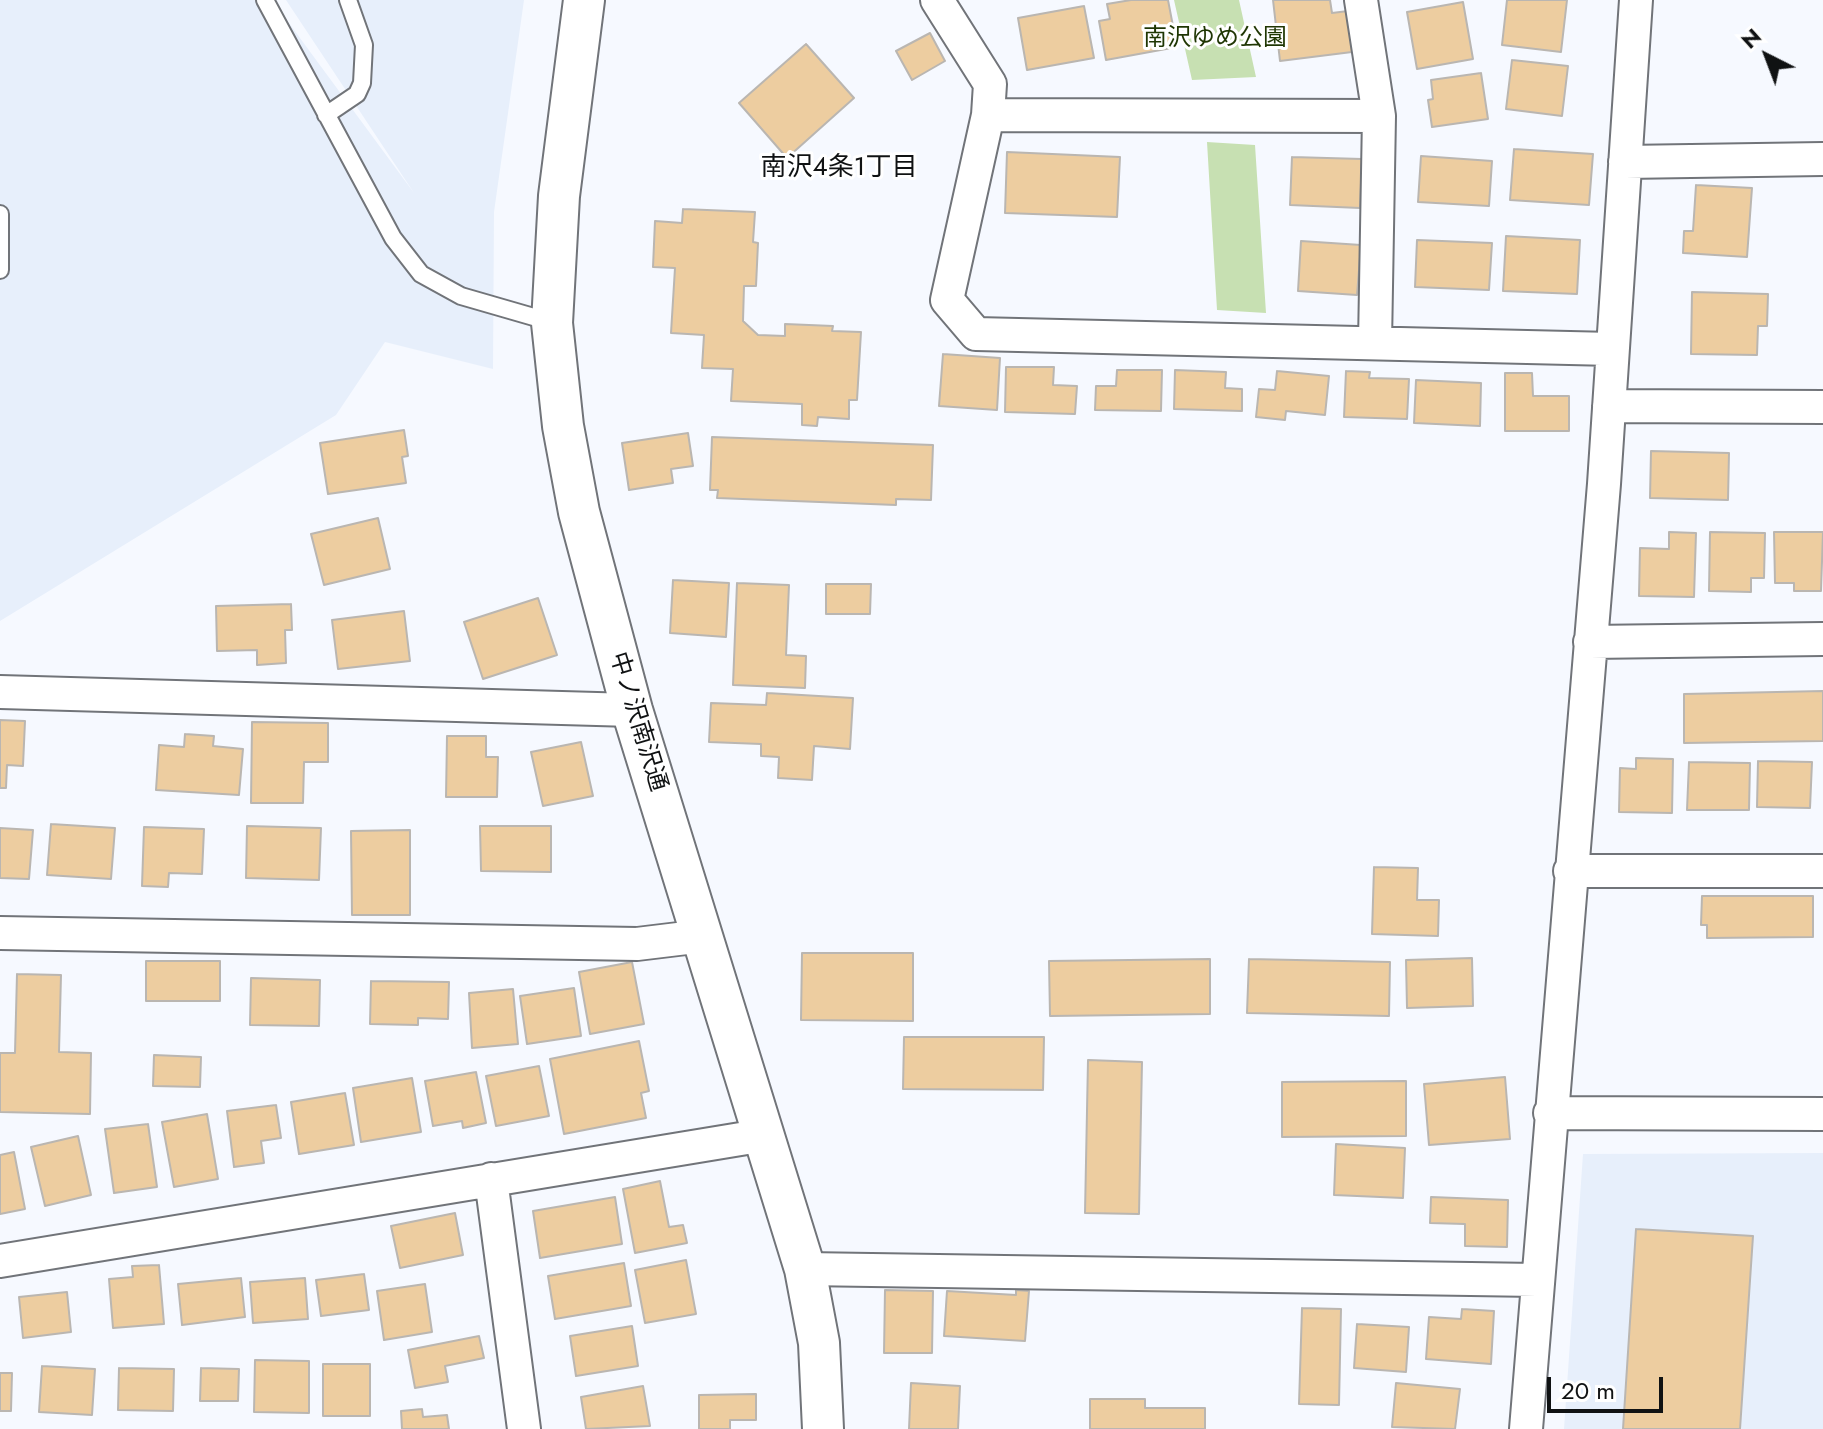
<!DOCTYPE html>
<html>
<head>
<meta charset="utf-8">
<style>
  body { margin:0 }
  #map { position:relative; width:1823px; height:1429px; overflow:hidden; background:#f6f9ff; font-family:Jost,sans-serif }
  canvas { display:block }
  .north { position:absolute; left:1727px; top:16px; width:80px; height:80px; -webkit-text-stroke:6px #fff; paint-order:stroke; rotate:318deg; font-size:22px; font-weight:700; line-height:32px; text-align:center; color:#101213 }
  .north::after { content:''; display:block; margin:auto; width:28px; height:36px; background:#101213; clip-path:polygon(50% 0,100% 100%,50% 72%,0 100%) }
  .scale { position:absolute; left:1547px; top:1377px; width:116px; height:36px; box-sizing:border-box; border:4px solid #101213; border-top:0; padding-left:10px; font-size:24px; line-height:28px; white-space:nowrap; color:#101213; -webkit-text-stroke:6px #fff; paint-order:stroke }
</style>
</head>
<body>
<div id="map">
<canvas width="1823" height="1429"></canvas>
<div class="north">N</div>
<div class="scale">20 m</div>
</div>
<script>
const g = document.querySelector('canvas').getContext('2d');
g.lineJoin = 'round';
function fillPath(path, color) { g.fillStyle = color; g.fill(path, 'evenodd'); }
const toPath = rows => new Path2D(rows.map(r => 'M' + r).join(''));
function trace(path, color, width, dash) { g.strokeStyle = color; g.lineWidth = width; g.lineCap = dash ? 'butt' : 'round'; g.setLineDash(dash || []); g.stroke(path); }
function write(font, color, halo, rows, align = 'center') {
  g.font = font + ' Jost,"Noto Sans JP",sans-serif'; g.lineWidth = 6; g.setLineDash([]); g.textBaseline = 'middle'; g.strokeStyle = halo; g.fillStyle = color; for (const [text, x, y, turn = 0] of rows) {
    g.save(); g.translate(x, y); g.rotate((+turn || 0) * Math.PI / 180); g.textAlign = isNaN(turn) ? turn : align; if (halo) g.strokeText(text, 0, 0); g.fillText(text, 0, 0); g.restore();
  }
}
const built = toPath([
  [0,0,272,0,414,193,286,0,524,0,494,212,493,369,385,342,336,415,0,621],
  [1823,1153,1823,1429,1564,1429,1583,1154]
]);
const green = toPath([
  [1174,0,1239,0,1256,77,1192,80],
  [1207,142,1255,145,1266,313,1217,310]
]);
const building = toPath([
  [1131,0,1168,0,1177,47,1106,60,1099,21,1110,19,1107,4,1131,0],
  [1273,0,1330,0,1332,13,1348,11,1352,52,1280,61,1273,0],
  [1507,0,1567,0,1561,52,1502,45,1507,0],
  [1463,2,1473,59,1417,69,1407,12,1463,2],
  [1084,6,1094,58,1027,70,1018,18,1084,6],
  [930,33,945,61,912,80,896,51,930,33],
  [806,44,854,98,787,158,739,103,806,44],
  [1512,60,1568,66,1562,116,1506,109,1512,60],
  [1481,73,1488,119,1432,127,1428,100,1433,99,1431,80,1481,73],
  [1514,149,1593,154,1589,205,1510,200,1514,149],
  [1007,152,1120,157,1117,217,1005,213,1007,152],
  [1421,156,1492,161,1489,206,1418,202,1421,156],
  [1292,157,1362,159,1360,208,1290,205,1292,157],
  [1696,185,1752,188,1747,257,1683,253,1684,231,1693,231,1696,185],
  [683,209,755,212,753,242,758,243,756,286,744,286,743,321,758,335,785,336,785,324,833,326,832,331,861,332,857,400,849,400,849,419,818,417,817,426,802,425,802,404,731,401,733,369,702,368,704,335,671,333,675,268,653,267,655,221,682,223,683,209],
  [1506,236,1580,240,1577,294,1503,291,1506,236],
  [1417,240,1492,243,1489,290,1415,287,1417,240],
  [1301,241,1361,245,1357,295,1298,291,1301,241],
  [1692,292,1768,294,1767,326,1758,326,1757,355,1691,354,1692,292],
  [943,354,1000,358,997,410,939,406,943,354],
  [1006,367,1054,367,1053,385,1077,386,1075,414,1005,412,1006,367],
  [1117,370,1162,370,1161,411,1095,410,1096,386,1116,386,1117,370],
  [1175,370,1226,372,1225,388,1242,389,1242,411,1174,409,1175,370],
  [1277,371,1329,376,1325,415,1286,411,1285,420,1256,417,1259,389,1275,390,1277,371],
  [1346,371,1370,372,1369,378,1409,379,1407,419,1344,417,1346,371],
  [1505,373,1532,373,1533,396,1569,396,1569,431,1505,431,1505,373],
  [1416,380,1481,383,1480,426,1414,423,1416,380],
  [404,430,408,456,402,457,406,483,328,494,320,443,404,430],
  [688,433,693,466,671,469,673,483,629,490,622,443,688,433],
  [712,437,933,445,931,500,896,499,896,505,717,498,718,490,710,490,712,437],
  [1651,451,1729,453,1728,500,1650,498,1651,451],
  [378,518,390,569,324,585,311,534,378,518],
  [1669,532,1696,533,1694,597,1639,596,1640,548,1669,549,1669,532],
  [1710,532,1765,533,1764,578,1751,578,1751,592,1709,591,1710,532],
  [1774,532,1823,532,1821,591,1794,591,1794,583,1775,583,1774,532],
  [673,580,729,583,726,637,670,633,673,580],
  [737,583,789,585,786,655,806,656,805,688,733,685,737,583],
  [826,584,871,584,870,614,826,614,826,584],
  [538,598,557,655,483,679,464,622,538,598],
  [291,604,292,630,285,630,286,663,257,665,257,650,217,651,216,606,291,604],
  [404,611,410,661,338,669,332,620,404,611],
  [1823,691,1823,741,1684,743,1684,694,1823,691],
  [767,693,853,698,850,749,814,746,812,780,778,778,779,757,761,756,761,744,709,742,711,703,766,705,767,693],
  [0,720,25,721,23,766,7,765,6,788,0,788,0,720],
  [252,722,328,723,328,762,304,762,303,803,251,803,252,722],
  [185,734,214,736,213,746,243,749,239,795,156,790,159,745,184,747,185,734],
  [447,736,486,736,486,757,498,757,497,797,446,797,447,736],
  [581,742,593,796,543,806,531,752,581,742],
  [1636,758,1673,759,1672,813,1619,812,1620,768,1636,769,1636,758],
  [1758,761,1812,762,1810,808,1757,807,1758,761],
  [1689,762,1750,763,1749,810,1687,810,1689,762],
  [51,824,115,828,111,879,47,875,51,824],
  [247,826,321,828,319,880,246,878,247,826],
  [480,826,551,826,551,872,481,871,480,826],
  [144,827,204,829,202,874,169,873,168,887,142,886,144,827],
  [0,828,33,830,29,879,0,878,0,828],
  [410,830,410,915,352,915,351,831,410,830],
  [1374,867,1418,868,1417,900,1439,900,1438,936,1372,934,1374,867],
  [1702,896,1813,896,1813,937,1707,938,1707,925,1701,925,1702,896],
  [802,953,913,953,913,1021,801,1020,802,953],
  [1472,958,1473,1006,1407,1008,1406,960,1472,958],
  [1210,959,1210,1014,1050,1016,1049,961,1210,959],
  [1249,959,1390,962,1389,1016,1247,1013,1249,959],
  [146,961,220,961,220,1001,146,1001,146,961],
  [632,962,644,1024,590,1034,579,972,632,962],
  [17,974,61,975,59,1052,91,1053,90,1114,0,1112,0,1053,15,1053,17,974],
  [251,978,320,980,319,1026,250,1025,251,978],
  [371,981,449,982,448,1019,418,1018,418,1025,370,1024,371,981],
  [574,988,581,1036,527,1044,520,996,574,988],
  [513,989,518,1044,472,1048,469,993,513,989],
  [904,1037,1044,1037,1043,1090,903,1089,904,1037],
  [639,1041,649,1091,641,1093,646,1118,564,1134,550,1059,639,1041],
  [154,1055,201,1057,200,1087,153,1086,154,1055],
  [1088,1060,1142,1062,1139,1214,1085,1213,1088,1060],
  [539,1066,549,1116,496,1126,486,1076,539,1066],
  [476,1072,486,1123,463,1128,462,1121,433,1126,425,1081,476,1072],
  [1505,1077,1510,1139,1429,1145,1424,1084,1505,1077],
  [412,1078,421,1132,361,1142,353,1088,412,1078],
  [1406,1081,1406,1136,1282,1137,1282,1082,1406,1081],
  [345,1093,354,1145,299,1154,291,1102,345,1093],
  [276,1105,281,1138,261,1141,264,1163,234,1167,227,1111,276,1105],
  [207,1114,218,1179,174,1187,162,1122,207,1114],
  [148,1124,157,1187,114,1193,105,1129,148,1124],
  [78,1136,91,1195,45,1206,31,1147,78,1136],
  [1336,1144,1405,1148,1403,1198,1334,1195,1336,1144],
  [14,1152,25,1209,0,1214,0,1155,14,1152],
  [660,1181,669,1227,683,1225,687,1243,635,1253,623,1189,660,1181],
  [615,1197,622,1244,540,1258,533,1211,615,1197],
  [1431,1197,1508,1200,1507,1247,1465,1246,1465,1224,1430,1223,1431,1197],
  [455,1213,463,1255,400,1268,391,1226,455,1213],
  [1636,1229,1753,1236,1740,1429,1623,1429,1636,1229],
  [686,1260,696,1314,645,1323,635,1270,686,1260],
  [624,1263,631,1306,555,1319,548,1276,624,1263],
  [159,1265,164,1324,113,1328,109,1279,133,1277,132,1266,159,1265],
  [364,1274,369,1310,321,1316,316,1280,364,1274],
  [241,1278,245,1317,182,1325,178,1284,241,1278],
  [305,1278,308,1319,253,1323,250,1282,305,1278],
  [425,1284,432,1332,384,1340,377,1291,425,1284],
  [885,1290,933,1291,932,1353,884,1353,885,1290],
  [1016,1290,1029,1291,1025,1341,944,1336,947,1291,1016,1295,1016,1290],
  [67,1292,71,1332,23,1338,19,1297,67,1292],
  [1302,1308,1341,1309,1339,1405,1299,1404,1302,1308],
  [1462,1309,1494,1311,1491,1364,1426,1359,1429,1317,1461,1319,1462,1309],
  [1357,1324,1409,1327,1406,1372,1354,1368,1357,1324],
  [632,1326,638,1366,576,1376,570,1336,632,1326],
  [479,1336,484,1358,445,1366,448,1382,415,1388,408,1350,479,1336],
  [255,1360,309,1361,309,1413,254,1412,255,1360],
  [323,1364,370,1364,370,1416,323,1416,323,1364],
  [42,1366,95,1369,92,1415,39,1412,42,1366],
  [119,1368,174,1369,173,1411,118,1410,119,1368],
  [201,1368,239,1369,238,1401,200,1401,201,1368],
  [0,1373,12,1373,11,1411,0,1411,0,1373],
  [911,1383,960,1386,958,1429,909,1429,911,1383],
  [1396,1383,1460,1389,1455,1429,1392,1427,1396,1383],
  [643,1386,650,1426,586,1429,581,1397,643,1386],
  [756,1394,756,1420,730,1420,730,1429,699,1429,699,1395,756,1394],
  [1090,1399,1145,1399,1145,1408,1205,1408,1205,1429,1090,1429,1090,1399],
  [422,1409,423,1417,447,1415,449,1429,402,1429,401,1411,422,1409]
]);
const service = toPath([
  [265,0,393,238,421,274,461,296,551,322],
  [326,115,357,94,362,83,364,45,348,0],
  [0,214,0,270]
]);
const minor = toPath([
  [937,0,990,84,988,115,947,300,976,334,1612,349],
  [1361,0,1379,116,1375,343],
  [988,115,1379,116],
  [1625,162,1823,159],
  [1609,406,1823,407],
  [1590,642,1823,639],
  [0,692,632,710],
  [1570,871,1823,871],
  [0,933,637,944,703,936],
  [1550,1113,1823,1114],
  [491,1179,524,1429],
  [0,1261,765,1135],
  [805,1269,1537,1280],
  [1526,1429,1604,484,1636,0]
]);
const tertiary = toPath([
  [584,0,559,196,552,323,563,426,579,512,632,710,805,1269,819,1343,823,1429]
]);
const parkNames = [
  ["南沢ゆめ公園",1215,39]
];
const streetNames = [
  ["中ノ沢南沢通",637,722,73]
];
const neighbourhoodNames = [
  ["南沢4条1丁目",839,169]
];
fillPath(built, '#e7effb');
fillPath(green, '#c7e0b2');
fillPath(building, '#edcda0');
trace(building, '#bab6b1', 2);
trace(service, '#717479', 20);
trace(minor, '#717479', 36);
trace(tertiary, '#717479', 44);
trace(service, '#fff', 16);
trace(minor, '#fff', 32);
trace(tertiary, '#fff', 40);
write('24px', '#1f3603', '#fff', parkNames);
write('24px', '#101213', '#fff', streetNames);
write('26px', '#101213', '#fff', neighbourhoodNames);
</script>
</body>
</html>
